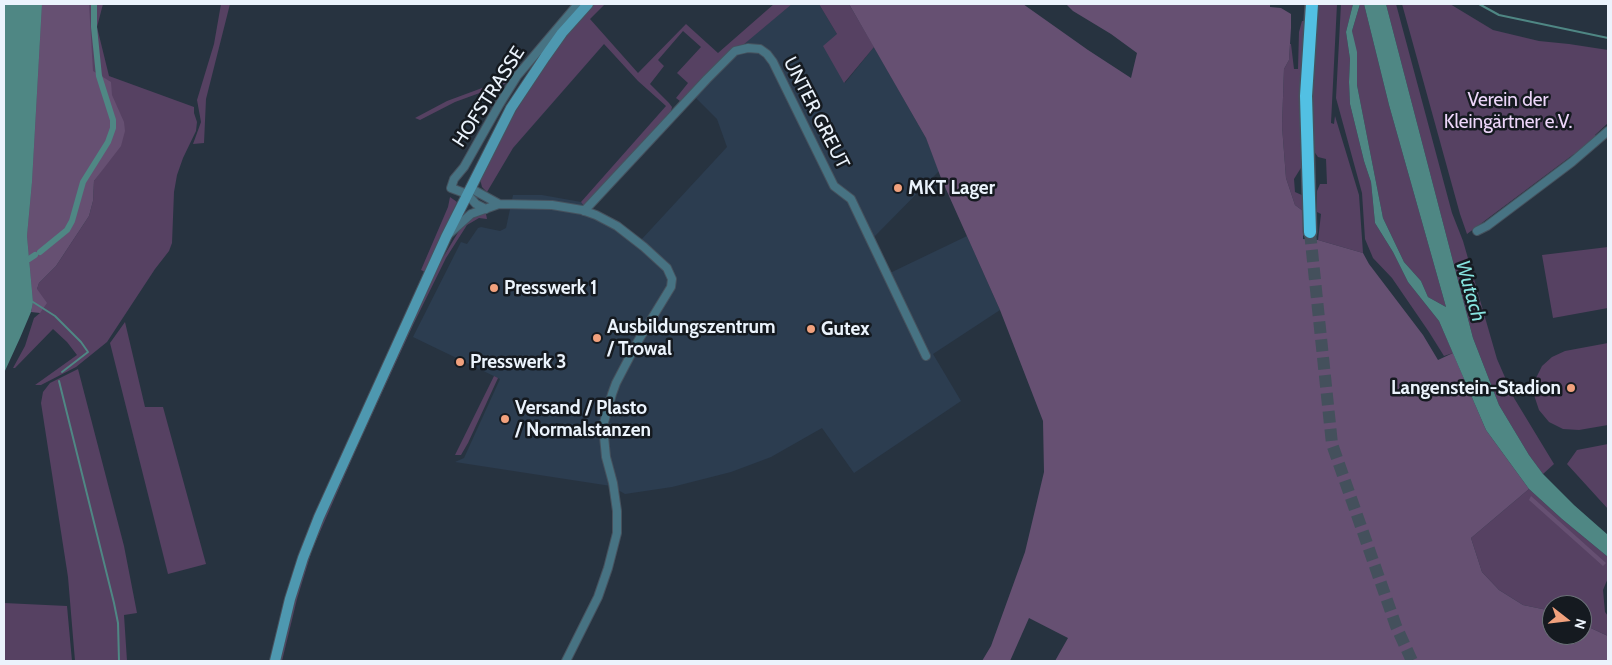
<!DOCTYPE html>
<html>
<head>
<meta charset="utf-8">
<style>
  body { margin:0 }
  #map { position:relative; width:1612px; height:665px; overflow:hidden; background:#273340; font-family:Cabin,sans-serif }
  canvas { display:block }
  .frame { position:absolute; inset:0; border:5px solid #ebf3fc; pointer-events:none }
  .north { position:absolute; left:1542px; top:595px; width:50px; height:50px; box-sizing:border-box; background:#151a20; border:1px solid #6b7178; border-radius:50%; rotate:106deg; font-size:14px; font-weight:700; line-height:20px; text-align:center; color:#ebf3fc }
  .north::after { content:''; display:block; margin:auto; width:18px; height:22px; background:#f1a17d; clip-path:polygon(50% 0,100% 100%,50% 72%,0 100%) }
</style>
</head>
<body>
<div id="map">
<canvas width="1612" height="665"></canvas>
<div class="frame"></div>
<div class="north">N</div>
</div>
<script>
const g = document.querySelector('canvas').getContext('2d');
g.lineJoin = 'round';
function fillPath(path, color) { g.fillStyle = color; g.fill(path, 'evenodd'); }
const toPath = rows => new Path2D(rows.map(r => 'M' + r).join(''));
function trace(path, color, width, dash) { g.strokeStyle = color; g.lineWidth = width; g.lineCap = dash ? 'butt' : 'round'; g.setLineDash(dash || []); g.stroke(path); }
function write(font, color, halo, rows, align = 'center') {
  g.font = font + ' Cabin,sans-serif'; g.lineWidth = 5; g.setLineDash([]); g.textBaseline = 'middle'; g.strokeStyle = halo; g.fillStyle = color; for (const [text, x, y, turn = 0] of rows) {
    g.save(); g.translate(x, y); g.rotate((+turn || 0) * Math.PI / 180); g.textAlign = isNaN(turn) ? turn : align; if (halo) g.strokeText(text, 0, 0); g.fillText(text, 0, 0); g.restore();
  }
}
const built = toPath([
  [792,4,819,4,837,34,845,83,874,47,926,138,939,171,873,238,890,273,967,236,1000,310,933,354,961,401,854,473,822,428,771,457,731,472,672,487,625,494,611,486,455,462,464,458,500,379,413,337,461,242,467,244,478,228,481,227,500,231,506,228,513,195,542,195,581,202,609,217,641,240,727,147,717,119,693,95,748,40]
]);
const green = toPath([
  [4,4,103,4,97,27,109,76,194,107,194,113,197,122,196,131,183,158,177,175,174,192,172,243,169,251,155,269,107,342,76,367,41,385,35,385,77,355,67,342,53,329,15,368,13,368,25,346,34,318,40,313,36,310,4,305],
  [108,161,94,181,93,201,89,216,56,266,39,283,37,289,36,282,92,178],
  [221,4,230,4,206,99,204,143,193,144,201,122,197,100,214,44],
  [592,4,605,4,590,19,638,73,686,24,718,53,774,4,792,4,743,45,737,47,683,100,680,101,676,98,688,83,677,73,701,47,683,31,658,60,664,66,650,84,669,103,672,107,671,111,589,202,584,206,581,202,666,106,638,81,604,44,513,148,487,192,482,187,480,179,506,127,554,49],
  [819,4,849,4,874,47,844,83,823,46,837,34],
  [1318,4,1337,4,1331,123,1334,124,1335,116,1359,195,1363,253,1318,240,1321,214,1317,212,1317,191,1320,184,1327,184,1326,159,1318,157,1313,150,1312,96],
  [1341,4,1353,4,1346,32,1350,59,1349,82,1350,104,1364,161,1371,182,1375,223,1393,252,1408,282,1439,321,1453,353,1444,356,1429,332,1392,278,1373,258,1365,239,1362,193,1336,98],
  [1360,4,1364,4,1389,105,1446,307,1428,297,1421,281,1404,262,1383,218,1357,85,1352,31],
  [1386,4,1396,4,1452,213,1463,241,1497,359,1514,398,1554,464,1543,474,1529,455,1499,405,1473,338],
  [1402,4,1450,4,1493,30,1539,41,1569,44,1608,50,1608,123,1595,135,1598,139,1577,157,1574,154,1467,234,1460,214],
  [1302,21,1305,21,1304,163,1294,179,1295,192,1304,196,1303,211,1295,205,1286,178,1282,126,1284,69,1289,60,1290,44,1291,44,1294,69,1298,69,1299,32],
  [501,81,507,83,455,102,420,120,415,118,447,101],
  [450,197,457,202,425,272,421,270,448,207],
  [483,213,486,214,487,219,479,218,467,225,446,258,413,325,357,447,312,550,297,599,282,661,278,661,286,626,312,544,438,266,463,224,469,219],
  [1608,247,1608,308,1553,318,1542,255],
  [125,322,145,407,163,407,206,564,168,574,110,343],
  [1608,343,1608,425,1579,430,1563,429,1549,422,1539,410,1534,395,1535,380,1542,366,1552,357,1565,351],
  [78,369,124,546,137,613,124,615,127,661,75,661,68,577,41,403,43,392,50,383],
  [494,376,498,378,468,443,461,455,455,455],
  [1608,444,1608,509,1567,464,1577,450],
  [1529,489,1562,519,1608,557,1608,578,1603,590,1605,612,1608,616,1608,636,1582,624,1582,605,1552,605,1552,611,1523,605,1499,590,1482,572,1471,538],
  [4,603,67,606,72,661,4,661]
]);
const forest = toPath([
  [42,4,89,4,93,71,111,82,112,95,124,122,125,131,121,146,94,181,93,201,89,216,56,266,39,283,37,289,47,303,40,313,31,312,33,302,27,236,32,182],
  [849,4,1023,4,1088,50,1131,78,1137,53,1111,34,1073,11,1066,4,1270,4,1270,7,1281,8,1291,14,1291,28,1289,60,1284,69,1282,126,1286,178,1295,205,1303,211,1303,239,1318,240,1363,253,1369,264,1423,335,1438,360,1453,353,1486,430,1529,489,1471,538,1482,572,1499,590,1523,605,1552,611,1552,635,1582,635,1582,624,1608,636,1608,661,1055,661,1068,638,1029,618,1010,661,982,661,991,646,1025,552,1044,472,1043,421,1000,310,941,178,926,138],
  [1531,496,1606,563,1603,566,1529,500]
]);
const water = toPath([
  [4,4,42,4,32,182,27,236,33,302,31,312,20,338,4,373],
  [1353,4,1360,4,1352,31,1357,52,1357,85,1383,218,1404,262,1421,281,1428,297,1446,307,1389,105,1364,4,1386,4,1473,338,1499,405,1529,455,1543,474,1574,505,1608,535,1608,557,1562,519,1529,489,1486,430,1439,321,1408,282,1393,252,1375,223,1371,182,1364,161,1350,104,1349,82,1350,59,1346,32]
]);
const stream = toPath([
  [1479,4,1499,15,1608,38],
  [33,302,55,316,81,342,88,352,62,372],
  [59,381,114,603,118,623,119,661]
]);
const canal = toPath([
  [40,252,67,230,72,221,83,182,108,142,113,128,113,120,99,76,94,27,94,4],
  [29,259,35,255]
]);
const trunkTunnel = toPath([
  [1310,232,1332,444,1396,626,1412,661]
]);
const minor = toPath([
  [470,188,499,204],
  [486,209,476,204,467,194,451,188,454,179,464,167,499,105,517,76,578,4],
  [584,211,707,79,735,51,748,48,760,49,767,54,773,62,834,186,851,199,926,356],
  [1477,231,1487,226,1572,162,1608,131],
  [450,233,471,214,499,204,552,205,582,210,596,215,617,226,644,247,667,268,672,279,671,287,638,341,616,383,612,394,603,426,606,457,613,483,617,511,617,533,608,568,598,597,566,661]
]);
const secondary = toPath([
  [275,661,290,599,303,558,319,517,446,237,511,108,545,57,562,33,588,4]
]);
const trunk = toPath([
  [1310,232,1306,96,1312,4]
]);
const markers = [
  [898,188,5,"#f1a17d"],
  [494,288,5,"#f1a17d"],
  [811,329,5,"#f1a17d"],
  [597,338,5,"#f1a17d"],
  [460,362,5,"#f1a17d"],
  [1571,388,5,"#f1a17d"],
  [505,419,5,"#f1a17d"]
];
const streetNames = [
  ["HOFSTRASSE",489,97,-57],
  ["UNTER GREUT",816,113,63]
];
const parkNames = [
  ["Verein der",1508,100],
  ["Kleingärtner e.V.",1508,122]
];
const poiNames = [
  ["MKT Lager",908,188],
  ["Presswerk 1",504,288],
  ["Ausbildungszentrum",607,327],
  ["/ Trowal",607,349],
  ["Gutex",821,329],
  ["Presswerk 3",470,362],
  ["Langenstein-Stadion",1561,388,"right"],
  ["Versand / Plasto",515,408],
  ["/ Normalstanzen",515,430]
];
const waterNames = [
  ["Wutach",1470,291,74]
];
fillPath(built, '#2c3d50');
fillPath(green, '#564162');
fillPath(forest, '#665072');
fillPath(water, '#4f8784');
trace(stream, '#4f8784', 2);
trace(canal, '#4f8784', 6);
trace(trunkTunnel, '#44505c', 12, [12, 6]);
trace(minor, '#46525e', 10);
trace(secondary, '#46525e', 12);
trace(trunk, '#46525e', 15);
trace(minor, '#477383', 8);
trace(secondary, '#4e98b0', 10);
trace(trunk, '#52c0e3', 12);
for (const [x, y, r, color] of markers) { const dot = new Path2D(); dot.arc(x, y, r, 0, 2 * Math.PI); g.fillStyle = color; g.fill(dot); trace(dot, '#151a20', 2); }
write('19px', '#ebf3fc', '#151a20', streetNames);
write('19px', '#edd6fa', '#151a20', parkNames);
write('bold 19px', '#ebf3fc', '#151a20', poiNames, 'left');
write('italic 20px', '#87e5e0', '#151a20', waterNames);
</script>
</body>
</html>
